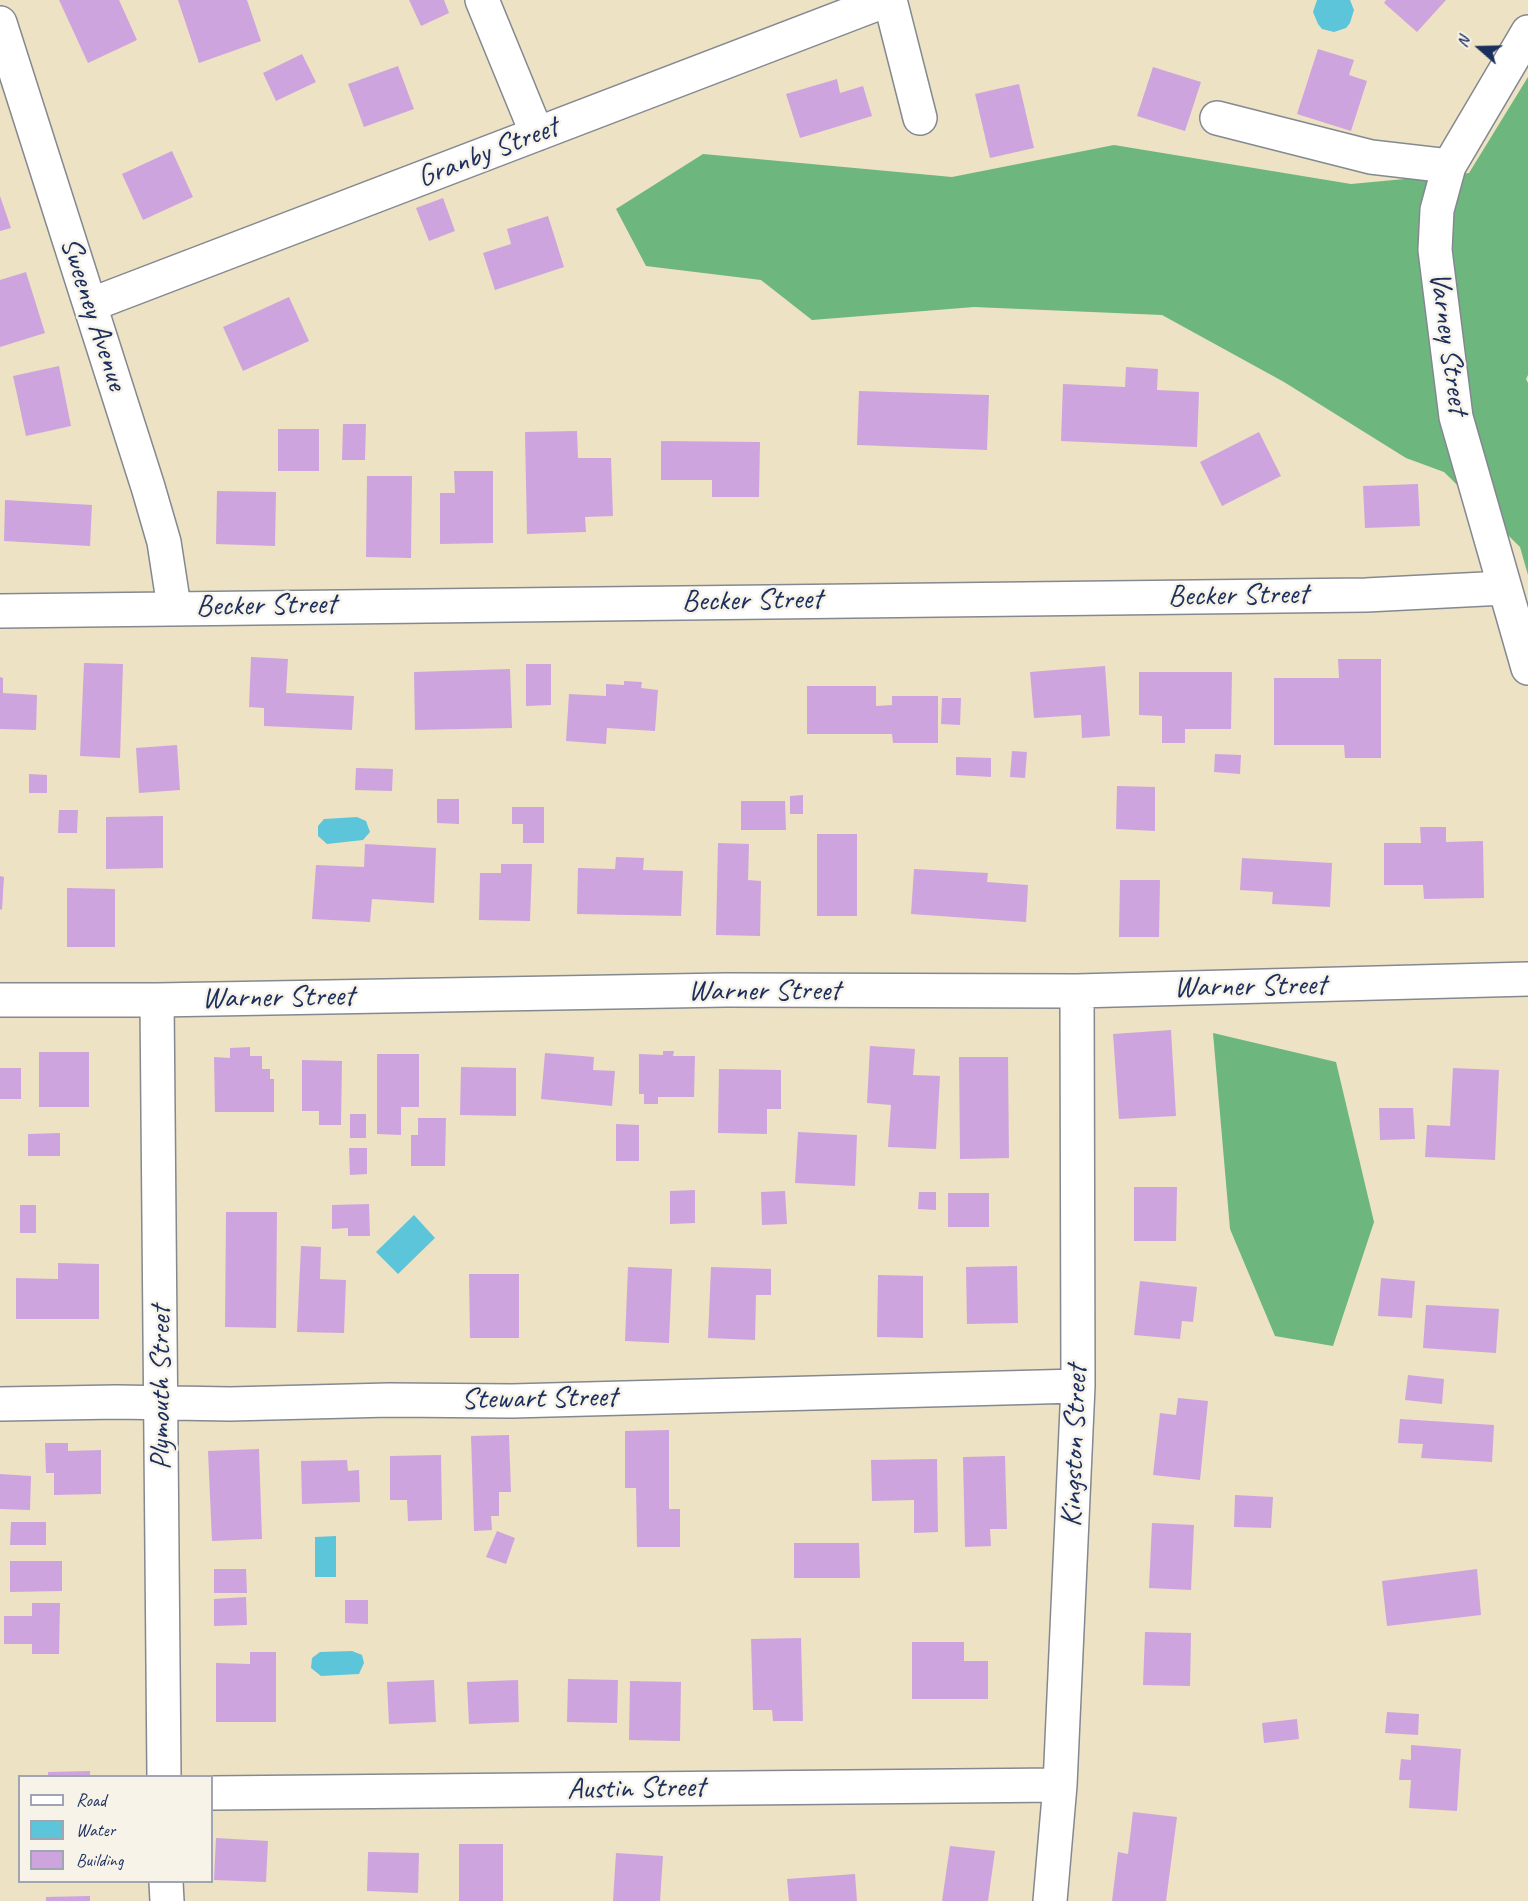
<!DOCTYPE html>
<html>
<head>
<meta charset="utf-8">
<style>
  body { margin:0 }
  #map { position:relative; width:1528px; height:1901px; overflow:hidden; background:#ede2c3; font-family:Caveat,sans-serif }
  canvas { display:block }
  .legend { position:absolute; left:18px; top:1775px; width:195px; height:108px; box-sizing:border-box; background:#f7f3e8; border:2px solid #9fa5b1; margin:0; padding:8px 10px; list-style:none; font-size:18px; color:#1b2f5e }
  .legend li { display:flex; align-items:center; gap:12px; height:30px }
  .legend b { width:30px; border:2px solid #9fa5b1 }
  .north { position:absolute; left:1450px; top:18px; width:60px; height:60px; -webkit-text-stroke:4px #f7f3e8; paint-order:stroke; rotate:290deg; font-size:16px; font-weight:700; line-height:24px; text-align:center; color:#1b2f5e }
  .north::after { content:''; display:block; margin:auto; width:21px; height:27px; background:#1b2f5e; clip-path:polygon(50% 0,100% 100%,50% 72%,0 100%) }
</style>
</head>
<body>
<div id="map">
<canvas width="1528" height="1901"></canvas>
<ul class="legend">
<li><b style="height:8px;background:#fff"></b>Road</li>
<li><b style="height:16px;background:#5dc5da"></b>Water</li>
<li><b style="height:16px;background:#cea4df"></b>Building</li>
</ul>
<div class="north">N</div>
</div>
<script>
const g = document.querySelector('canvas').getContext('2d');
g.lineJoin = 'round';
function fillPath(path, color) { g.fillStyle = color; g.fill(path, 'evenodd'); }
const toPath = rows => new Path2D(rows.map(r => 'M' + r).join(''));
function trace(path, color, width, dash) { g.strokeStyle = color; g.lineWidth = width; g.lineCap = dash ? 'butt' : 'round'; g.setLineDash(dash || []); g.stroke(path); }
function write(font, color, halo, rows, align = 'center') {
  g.font = font + ' Caveat,sans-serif'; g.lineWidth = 5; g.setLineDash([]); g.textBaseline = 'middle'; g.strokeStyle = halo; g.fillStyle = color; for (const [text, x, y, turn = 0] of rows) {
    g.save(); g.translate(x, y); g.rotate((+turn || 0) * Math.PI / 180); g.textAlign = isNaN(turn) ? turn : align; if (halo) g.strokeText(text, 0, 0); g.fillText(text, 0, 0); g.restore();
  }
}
const forest = toPath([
  [1528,77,1528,375,1526,379,1528,383,1528,575,1520,547,1444,472,1406,458,1284,382,1162,315,974,307,812,320,761,280,646,266,616,209,703,154,952,177,1114,145,1351,184,1469,173],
  [1213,1033,1336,1062,1374,1222,1333,1346,1275,1336,1230,1229]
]);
const water = toPath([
  [1317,0,1350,0,1354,10,1350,23,1346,28,1334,32,1322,29,1318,24,1313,12],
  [357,817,366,821,370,832,363,840,327,844,318,836,318,826,324,819],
  [414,1215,435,1238,398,1274,376,1252],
  [336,1536,336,1577,315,1577,315,1537],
  [352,1651,362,1655,364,1663,359,1674,321,1676,311,1668,312,1658,320,1652]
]);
const building = toPath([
  [59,0,119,0,137,40,88,63],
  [178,0,247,0,261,41,199,63],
  [409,0,444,0,449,13,421,26],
  [1386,0,1446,0,1417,32,1384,3],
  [1318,49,1354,60,1349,75,1367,81,1351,131,1297,114],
  [302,54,316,82,276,101,263,73],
  [398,66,414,109,364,127,348,84],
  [1153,67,1201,82,1185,131,1137,116],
  [837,79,840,93,863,86,872,116,800,138,786,94],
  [1019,84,1034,148,990,158,975,94],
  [172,151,193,197,143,220,122,174],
  [0,196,11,228,0,231],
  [443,198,455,231,429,241,416,208],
  [548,216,564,267,495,290,483,253,511,244,507,229],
  [26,272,45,333,0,347,0,280],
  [289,297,309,341,243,371,223,327],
  [59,366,71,426,26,436,13,376],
  [1126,367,1158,369,1157,390,1199,392,1197,447,1061,441,1063,384,1125,387],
  [859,391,989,395,987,450,857,445],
  [343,424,366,424,365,460,342,460],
  [278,429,319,429,319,471,278,471],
  [577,431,578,458,611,458,613,516,585,517,586,532,527,534,525,432],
  [1259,432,1281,476,1222,506,1200,462],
  [661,441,760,442,759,497,712,497,712,480,661,480],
  [454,471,493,471,493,543,440,544,440,493,455,493],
  [367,476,412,476,411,558,366,557],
  [1418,484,1420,526,1365,528,1363,486],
  [217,491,276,492,275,546,216,544],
  [5,500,92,505,90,546,4,541],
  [251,657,288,659,286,693,354,696,352,730,264,726,264,708,249,707],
  [1338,659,1381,659,1381,758,1345,758,1344,745,1274,745,1274,678,1339,678],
  [84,663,123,664,120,758,80,756],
  [526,664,551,664,551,705,526,706],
  [1105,666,1110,736,1082,738,1081,715,1034,718,1030,672],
  [510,669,512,728,415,730,414,672],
  [1139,672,1232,672,1231,729,1185,729,1185,743,1162,743,1162,716,1139,715],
  [0,677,3,678,3,693,37,695,36,730,0,729],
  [624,681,642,682,641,688,658,690,655,731,607,728,606,744,566,741,569,694,606,696,606,684,624,685],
  [807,686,876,686,876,706,892,705,892,696,938,696,938,743,893,743,892,734,807,734],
  [942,698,961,698,960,725,941,724],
  [177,745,180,790,139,793,136,748],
  [1012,751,1027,752,1025,778,1010,777],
  [1215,754,1241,755,1240,774,1214,772],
  [956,757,991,758,991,777,956,775],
  [356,768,393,769,392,791,355,790],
  [29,774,47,775,47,793,29,793],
  [1117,786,1155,787,1155,831,1116,829],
  [803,795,803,814,790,814,790,796],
  [437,799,459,799,459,824,437,823],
  [741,801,785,801,786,830,741,830],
  [512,807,544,807,544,843,523,843,523,824,512,824],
  [59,810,78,810,77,833,58,833],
  [163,816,163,868,106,869,106,817],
  [1420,827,1446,827,1446,842,1483,841,1484,898,1424,899,1423,885,1384,885,1384,843,1421,843],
  [817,834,857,834,857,916,817,916],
  [718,843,749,844,748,880,761,881,760,936,716,935],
  [365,844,436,848,434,903,372,899,370,922,312,919,316,865,364,867],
  [616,857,644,858,643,870,683,871,681,916,577,914,578,868,615,869],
  [1242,858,1332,863,1330,907,1272,904,1273,892,1240,890],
  [501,864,532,864,530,921,479,920,480,873,501,873],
  [914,869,988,873,987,882,1028,885,1026,922,911,914],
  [0,876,4,877,2,910,0,909],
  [1120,880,1160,880,1159,937,1119,937],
  [67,888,115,889,115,947,67,947],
  [1171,1030,1176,1116,1119,1119,1113,1034],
  [870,1046,915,1049,913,1075,940,1076,936,1149,888,1147,891,1105,867,1103],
  [250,1047,250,1056,262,1056,262,1069,270,1069,270,1079,274,1079,274,1112,215,1112,214,1057,230,1058,230,1048],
  [663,1051,674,1051,673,1056,695,1056,694,1097,658,1097,658,1104,644,1104,644,1094,639,1094,639,1054,663,1055],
  [39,1052,89,1052,89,1107,39,1107],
  [545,1053,594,1057,593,1070,615,1071,612,1106,541,1099],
  [377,1054,419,1054,419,1107,401,1107,401,1135,377,1134],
  [959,1057,1008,1057,1009,1158,960,1159],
  [302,1060,342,1061,341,1125,319,1125,319,1111,302,1111],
  [461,1067,516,1068,516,1116,460,1115],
  [0,1068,21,1068,21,1099,0,1099],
  [1453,1068,1499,1070,1495,1160,1425,1157,1427,1125,1450,1126],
  [719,1069,781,1070,781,1109,767,1109,767,1134,718,1133],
  [1379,1108,1413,1108,1415,1139,1380,1140],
  [350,1114,366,1114,366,1138,350,1138],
  [418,1118,446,1118,445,1166,411,1166,411,1135,418,1135],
  [616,1124,639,1125,639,1161,616,1161],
  [798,1132,857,1135,855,1186,795,1183],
  [60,1133,60,1156,28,1156,28,1134],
  [349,1148,367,1148,367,1174,350,1175],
  [1134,1187,1177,1187,1176,1241,1134,1241],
  [695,1190,695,1223,670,1224,670,1191],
  [785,1191,787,1224,762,1225,761,1192],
  [919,1192,936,1192,936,1210,918,1209],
  [948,1193,989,1193,989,1227,948,1227],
  [369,1204,370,1236,348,1236,348,1228,332,1229,332,1205],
  [20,1205,36,1205,36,1233,20,1233],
  [226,1212,277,1212,276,1328,225,1327],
  [301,1246,321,1247,320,1279,346,1280,344,1333,297,1332],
  [58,1263,99,1264,99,1319,16,1319,16,1278,58,1279],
  [1017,1266,1018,1323,967,1324,966,1267],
  [628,1267,672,1269,669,1343,625,1341],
  [711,1267,771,1269,771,1295,756,1295,755,1340,708,1338],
  [469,1274,519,1274,519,1338,470,1338],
  [878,1275,923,1276,923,1338,877,1337],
  [1381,1278,1415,1281,1412,1318,1378,1316],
  [1140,1281,1197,1287,1193,1322,1182,1321,1180,1339,1134,1335],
  [1426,1305,1499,1309,1496,1353,1423,1348],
  [1408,1375,1444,1379,1442,1404,1405,1400],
  [1178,1398,1208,1401,1200,1480,1153,1475,1160,1413,1176,1415],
  [1400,1419,1494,1425,1492,1462,1421,1458,1423,1444,1398,1443],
  [669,1430,669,1509,680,1509,680,1547,637,1547,636,1488,625,1488,625,1431],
  [509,1435,511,1492,499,1492,499,1516,491,1516,492,1530,474,1531,471,1436],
  [45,1443,68,1443,68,1451,101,1450,101,1494,54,1495,54,1473,46,1473],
  [259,1449,262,1539,212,1541,208,1451],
  [441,1455,442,1520,408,1521,407,1500,390,1500,390,1456],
  [1005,1456,1007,1529,990,1529,991,1546,965,1547,963,1457],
  [937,1459,938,1532,914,1533,914,1500,872,1501,871,1460],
  [347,1460,348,1471,359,1470,360,1502,302,1504,301,1461],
  [0,1474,31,1476,30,1510,0,1509],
  [1235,1495,1273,1497,1271,1528,1234,1527],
  [11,1522,46,1522,46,1545,10,1545],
  [1152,1523,1194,1525,1191,1590,1149,1588],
  [497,1531,515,1538,506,1564,486,1557],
  [794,1543,859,1543,860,1578,794,1578],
  [10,1561,62,1561,62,1591,10,1592],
  [214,1569,246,1569,247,1593,214,1593],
  [1477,1569,1481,1615,1387,1626,1382,1581],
  [246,1597,247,1625,214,1626,214,1599],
  [345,1600,368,1600,368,1624,345,1623],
  [32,1603,60,1603,59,1654,32,1654,32,1644,4,1644,4,1616,32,1616],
  [1145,1632,1191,1633,1190,1686,1143,1685],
  [801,1638,803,1721,773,1721,772,1710,753,1710,751,1639],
  [912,1642,964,1642,964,1661,988,1661,988,1699,912,1699],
  [250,1652,276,1652,276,1722,216,1722,216,1663,250,1664],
  [568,1679,618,1680,617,1723,567,1722],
  [434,1680,436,1722,389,1724,387,1682],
  [518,1680,519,1722,469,1724,467,1682],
  [630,1681,681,1682,680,1741,629,1740],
  [1387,1712,1419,1714,1418,1735,1385,1733],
  [1297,1719,1299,1739,1264,1743,1262,1723],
  [1411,1745,1461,1749,1457,1811,1409,1808,1411,1780,1399,1780,1401,1759,1411,1760],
  [90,1771,90,1776,48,1776,48,1772],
  [1133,1812,1177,1817,1166,1901,1112,1901,1118,1852,1128,1854],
  [216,1838,268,1841,266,1882,214,1880],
  [459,1844,503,1844,503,1901,459,1901],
  [950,1846,995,1851,988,1901,942,1901],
  [368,1852,419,1853,418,1893,367,1891],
  [616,1853,663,1856,660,1901,613,1901],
  [855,1874,857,1901,789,1901,787,1879],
  [90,1896,90,1901,46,1901,46,1897]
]);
const minor = toPath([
  [482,0,537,134],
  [890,0,920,118],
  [0,23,148,487,164,542,174,607],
  [1528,32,1449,166,1437,210,1435,250,1456,417,1528,668],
  [1217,118,1371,157,1449,166],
  [90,305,887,0],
  [0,611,1366,595,1504,588],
  [0,1000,157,1000,726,990,1077,991,1528,979],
  [157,1000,164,1776],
  [0,1404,117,1402,230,1404,389,1400,512,1401,1078,1386],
  [212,1793,1060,1785],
  [166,1882,167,1901],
  [1050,1901,1060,1785,1078,1386,1077,991]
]);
const streetNames = [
  ["Granby Street",488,153,-21],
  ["Sweeney Avenue",93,314,72],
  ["Varney Street",1448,343,82],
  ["Becker Street",1238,596,-1],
  ["Becker Street",752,601,-1],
  ["Becker Street",266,606,-1],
  ["Warner Street",1250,987,-1],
  ["Warner Street",764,991],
  ["Warner Street",278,998,-1],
  ["Plymouth Street",161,1388,-90],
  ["Stewart Street",539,1399,-1],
  ["Kingston Street",1075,1446,-88],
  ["Austin Street",636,1789,-1]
];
fillPath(forest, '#6db67d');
fillPath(water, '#5dc5da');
fillPath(building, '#cea4df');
trace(minor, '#848890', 36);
trace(minor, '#fff', 33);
write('30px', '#1b2f5e', '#f7f3e8', streetNames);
</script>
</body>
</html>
